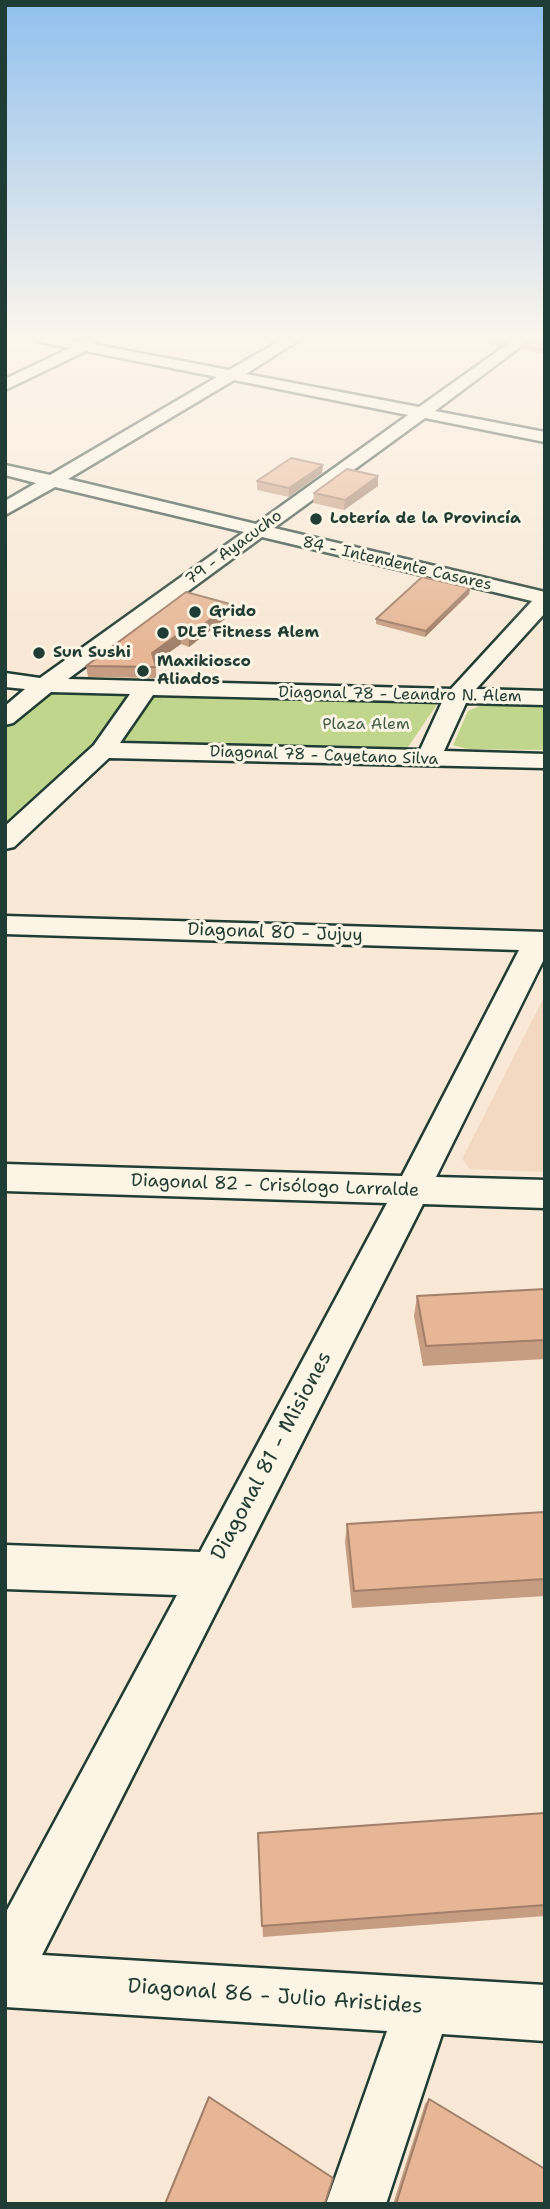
<!DOCTYPE html>
<html>
<head>
<meta charset="utf-8">
<style>
  body { margin:0 }
  #map { position:relative; width:550px; height:2209px; overflow:hidden; background:#f8e8d5; font-family:"Shantell Sans",sans-serif }
  canvas { display:block }
  .frame { position:absolute; inset:0; border:7px solid #1f3d34; pointer-events:none }
</style>
</head>
<body>
<div id="map">
<canvas width="550" height="2209"></canvas>
<div class="frame"></div>
</div>
<script>
const g = document.querySelector('canvas').getContext('2d');
g.lineJoin = 'round';
function fillPath(path, color) { g.fillStyle = color; g.fill(path, 'evenodd'); }
const toPath = rows => new Path2D(rows.map(r => 'M' + r).join(''));
function trace(path, color, width, dash) { g.strokeStyle = color; g.lineWidth = width; g.lineCap = dash ? 'butt' : 'round'; g.setLineDash(dash || []); g.stroke(path); }
function write(font, color, halo, rows, align = 'center') {
  g.font = font + ' "Shantell Sans",sans-serif'; g.lineWidth = 6; g.setLineDash([]); g.textBaseline = 'middle'; g.strokeStyle = halo; g.fillStyle = color; for (const [text, x, y, turn = 0] of rows) {
    g.save(); g.translate(x, y); g.rotate((+turn || 0) * Math.PI / 180); g.textAlign = isNaN(turn) ? turn : align; if (halo) g.strokeText(text, 0, 0); g.fillText(text, 0, 0); g.restore();
  }
}
const built = toPath([
  [545,995,545,1172,470,1169,462,1159]
]);
const green = toPath([
  [59,692,126,693,128,698,104,735,86,754,5,826,5,729,46,696],
  [150,696,438,703,406,750,122,742],
  [484,704,545,705,545,750,467,749,453,745,468,711]
]);
const minor = toPath([
  [34,338,63,338,83,342,90,340,97,345,229,370,285,338,302,338,246,374,419,407,516,338,532,338,435,411,545,432,545,442,425,418,274,528,545,592,545,613,476,689,545,691,545,705,466,703,444,751,545,754,545,768,109,758,14,847,5,849,5,826,94,745,130,694,51,692,13,723,5,725,5,706,25,689,5,687,5,673,40,678,244,532,55,487,5,515,5,501,36,483,5,475,5,465,50,475,217,377,86,351,5,390,5,379,70,348,36,341,34,338],
  [234,380,408,415,256,524,68,479,234,380],
  [262,537,532,601,451,689,68,679,262,537],
  [153,695,442,702,420,750,120,743,153,695],
  [5,916,545,932,545,957,436,1177,545,1180,545,1208,423,1204,42,1955,545,1985,545,2041,442,2034,386,2204,326,2204,387,2031,5,2007,5,1914,177,1595,5,1589,5,1545,200,1552,387,1203,5,1191,5,1164,402,1176,519,950,5,934,5,916]
]);
const wall = toPath([
  [493,338,512,338,499,347,489,345,489,340],
  [545,338,545,354,520,350,521,346],
  [323,465,322,473,289,497,257,490,257,481],
  [378,486,344,510,313,503,314,493],
  [470,588,469,594,425,637,376,624,376,619],
  [230,615,189,647,181,644,155,662,157,678,88,677,86,666],
  [545,1289,545,1359,423,1366,414,1316,417,1296],
  [545,1512,545,1596,352,1608,345,1542,347,1524],
  [545,1813,545,1916,263,1937,258,1833],
  [429,2099,545,2204,393,2204,425,2104]
]);
const shadedWall = toPath([
  [506,338,512,338,499,347,500,342],
  [323,465,322,473,289,497,289,488],
  [378,476,378,486,344,510,345,500],
  [470,588,469,594,425,637,426,631],
  [230,604,230,615,189,647,189,636],
  [180,633,181,644,153,664,152,653]
]);
const building = toPath([
  [493,338,506,338,500,342,489,340,493,338],
  [531,338,545,338,545,350,521,346,531,338],
  [291,458,323,465,289,488,257,481,291,458],
  [347,469,378,476,345,500,314,493,347,469],
  [422,577,470,588,426,631,376,619,422,577],
  [186,592,230,604,189,636,180,633,152,653,156,667,86,666,186,592],
  [545,1289,545,1340,426,1346,417,1296,545,1289],
  [545,1512,545,1579,354,1591,347,1524,545,1512],
  [545,1813,545,1905,262,1926,258,1833,545,1813],
  [209,2097,333,2178,325,2203,332,2204,165,2204,209,2097],
  [429,2099,545,2169,545,2204,396,2204,429,2099]
]);
const markers = [
  [316,519,7,"#1f3d34"],
  [195,612,7,"#1f3d34"],
  [163,633,7,"#1f3d34"],
  [39,653,7,"#1f3d34"],
  [143,671,7,"#1f3d34"]
];
const farPoinames = [
  ["Lotería de la Provincía",330,519],
  ["Grido",209,612],
  ["DLE Fitness Alem",177,633],
  ["Sun Sushi",53,653],
  ["Maxikiosco",157,662],
  ["Aliados",157,680]
];
const farStreetnames = [
  ["79 - Ayacucho",234,548,-36],
  ["84 - Intendente Casares",397,564,13],
  ["Diagonal 78 - Leandro N. Alem",400,695,1],
  ["Diagonal 78 - Cayetano Silva",324,756,2]
];
const farParknames = [
  ["Plaza Alem",366,725]
];
const streetNames = [
  ["Diagonal 80 - Jujuy",275,933,2],
  ["Diagonal 82 - Crisólogo Larralde",275,1186,2]
];
const nearStreetnames = [
  ["Diagonal 81 - Misiones",272,1456,-62],
  ["Diagonal 86 - Julio Aristides",275,1997,4]
];
fillPath(built, '#f3d9c2');
fillPath(green, '#c0d68c');
trace(minor, '#1f3d34', 5);
fillPath(minor, '#fcf5e5');
fillPath(wall, '#c69d81');
fillPath(shadedWall, '#a17f69');
fillPath(building, '#e6b696');
trace(building, '#a17f69', 2);
const sky = g.createLinearGradient(0, 0, 0, 647);
sky.addColorStop(0, '#90c0ee');
sky.addColorStop(0.52, '#fcf5ec');
sky.addColorStop(1, '#fcf5ec00');
g.fillStyle = sky;
g.fillRect(0, 0, 550, 647);
for (const [x, y, r, color] of markers) { const dot = new Path2D(); dot.arc(x, y, r, 0, 2 * Math.PI); g.fillStyle = color; g.fill(dot); trace(dot, '#fcf5e5', 2.5); }
write('bold 16px', '#1f3d34', '#fcf5e5', farPoinames, 'left');
write('16px', '#1f3d34', '#fcf5e5', farStreetnames);
write('16px', '#3f5c46', '#fcf5e5', farParknames);
write('18px', '#1f3d34', '#fcf5e5', streetNames);
write('21px', '#1f3d34', '#fcf5e5', nearStreetnames);
</script>
</body>
</html>
